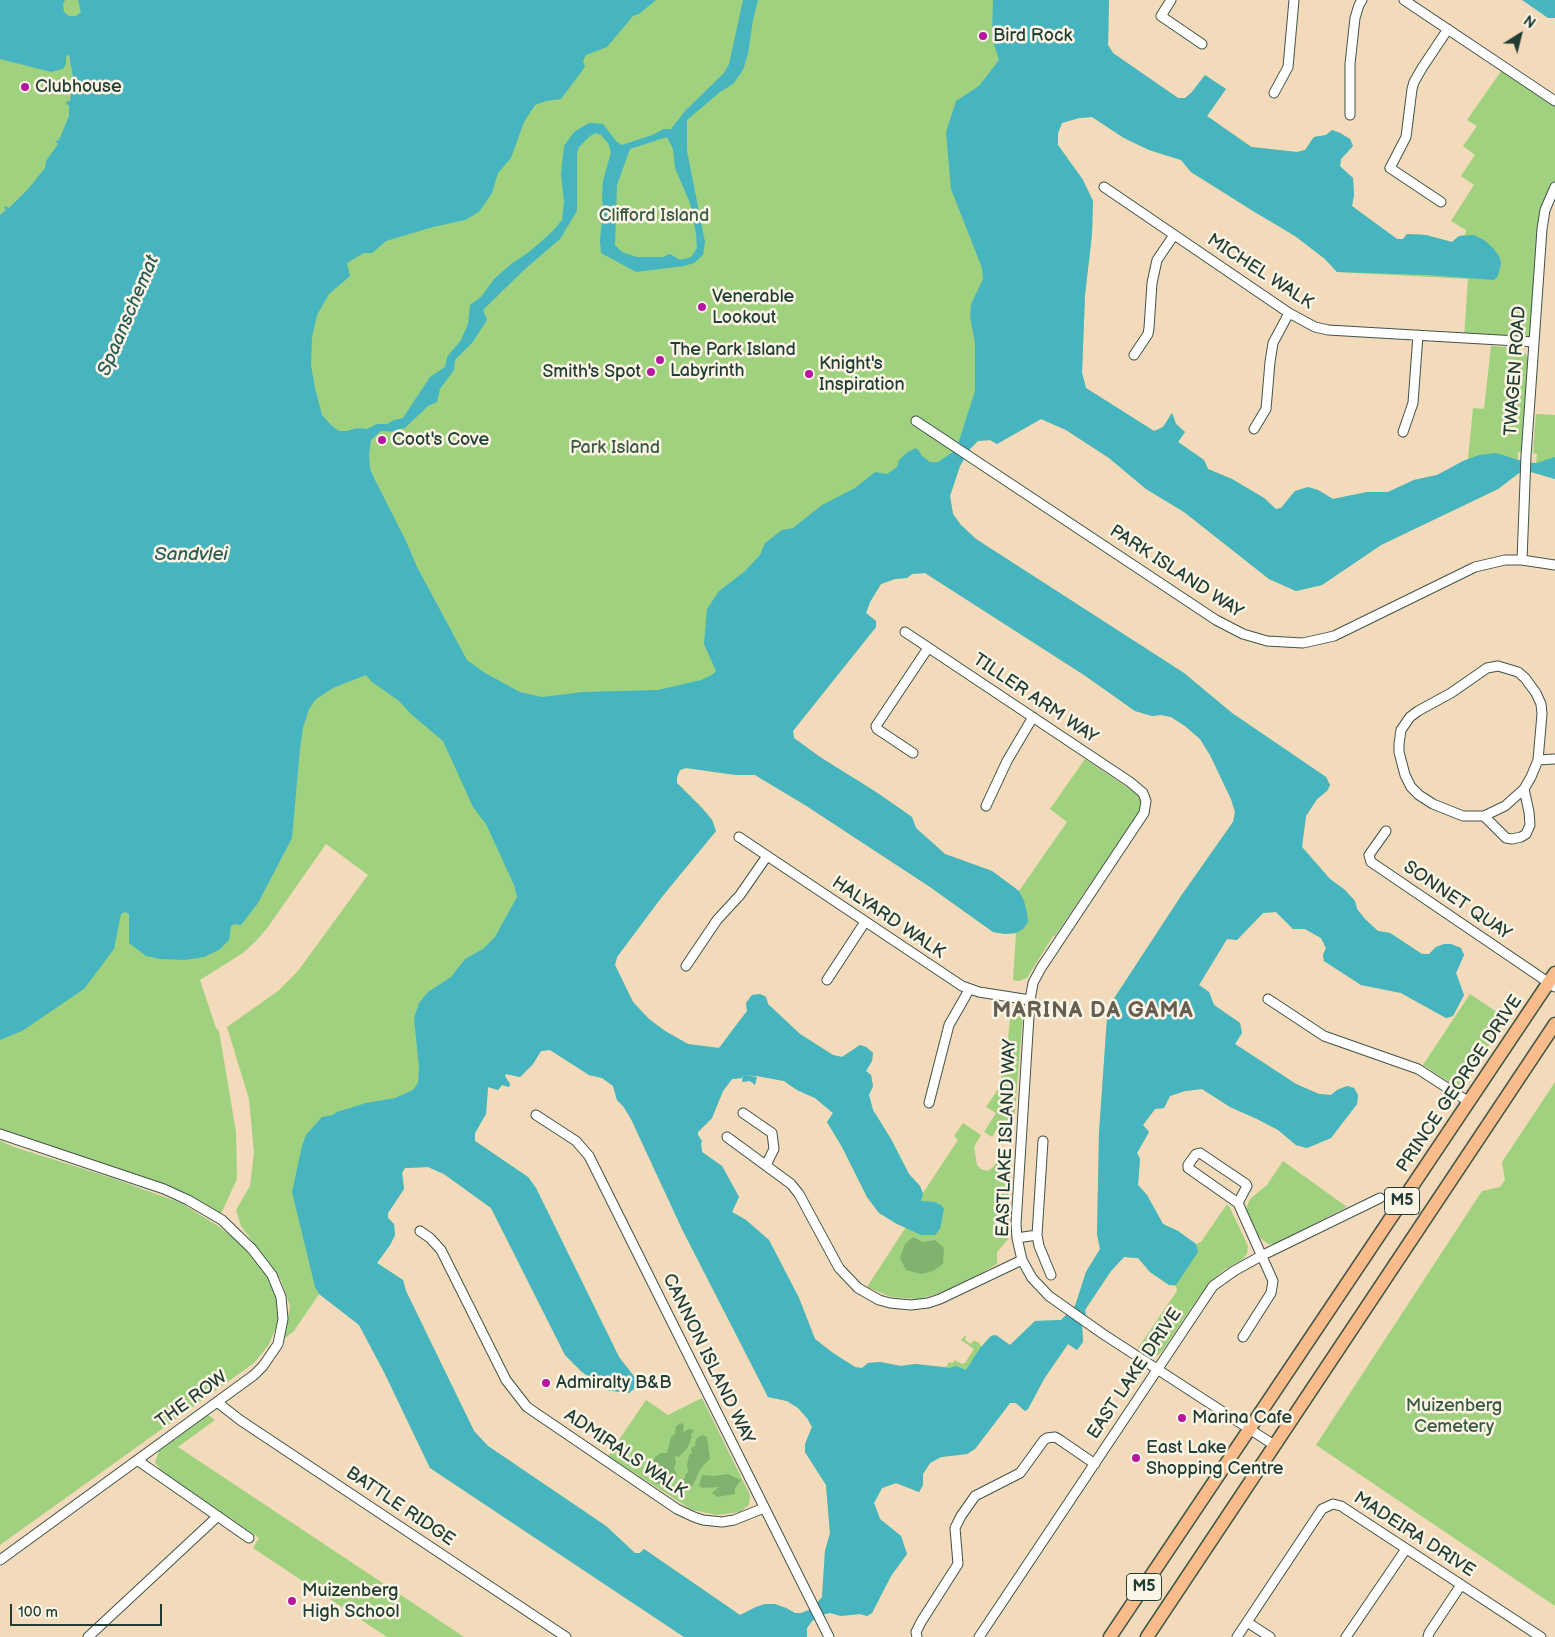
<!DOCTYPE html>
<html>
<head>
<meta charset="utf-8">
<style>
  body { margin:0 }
  #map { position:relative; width:1555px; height:1637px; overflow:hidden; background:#f2daba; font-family:"Balsamiq Sans",sans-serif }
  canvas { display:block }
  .north { position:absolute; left:1495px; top:10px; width:50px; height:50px; -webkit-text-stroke:4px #fcf5e5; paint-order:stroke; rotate:36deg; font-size:14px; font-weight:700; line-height:20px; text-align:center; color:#1f3d34 }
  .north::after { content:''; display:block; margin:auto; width:18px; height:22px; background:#1f3d34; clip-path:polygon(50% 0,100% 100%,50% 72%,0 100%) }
  .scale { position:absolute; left:10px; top:1604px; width:152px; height:22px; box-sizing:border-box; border:2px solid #1f3d34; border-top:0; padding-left:6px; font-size:15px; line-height:18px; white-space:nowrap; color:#1f3d34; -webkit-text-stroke:4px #fcf5e5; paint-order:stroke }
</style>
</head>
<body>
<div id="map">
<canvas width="1555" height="1637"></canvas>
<div class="north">N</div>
<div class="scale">100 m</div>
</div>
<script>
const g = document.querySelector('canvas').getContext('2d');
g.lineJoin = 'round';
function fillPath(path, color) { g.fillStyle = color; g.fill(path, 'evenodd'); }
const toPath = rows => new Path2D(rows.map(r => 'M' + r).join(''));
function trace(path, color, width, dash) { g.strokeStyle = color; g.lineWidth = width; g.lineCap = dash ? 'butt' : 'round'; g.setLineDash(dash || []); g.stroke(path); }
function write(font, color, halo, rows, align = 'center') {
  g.font = font + ' "Balsamiq Sans",sans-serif'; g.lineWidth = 5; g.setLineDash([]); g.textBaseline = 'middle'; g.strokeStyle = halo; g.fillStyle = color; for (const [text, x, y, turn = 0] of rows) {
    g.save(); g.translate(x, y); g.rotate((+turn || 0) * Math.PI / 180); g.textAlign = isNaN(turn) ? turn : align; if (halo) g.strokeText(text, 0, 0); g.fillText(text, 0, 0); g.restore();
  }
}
const green = toPath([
  [0,0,1109,0,1108,45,1113,53,1178,98,1185,98,1192,92,1205,75,1226,89,1207,116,1252,147,1297,152,1305,150,1314,137,1326,135,1332,130,1340,133,1350,139,1353,146,1341,159,1340,167,1353,178,1354,195,1352,206,1397,239,1403,239,1407,234,1426,235,1452,242,1459,236,1465,235,1466,230,1451,221,1474,185,1461,176,1475,155,1463,146,1477,126,1467,120,1504,67,1555,101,1555,187,1545,210,1534,342,1464,338,1468,279,1337,272,1325,259,1295,236,1253,211,1191,172,1181,160,1149,150,1124,138,1092,117,1079,118,1062,123,1058,133,1058,145,1083,180,1093,201,1092,234,1085,295,1082,373,1086,388,1154,431,1163,427,1172,413,1176,424,1185,432,1178,442,1204,460,1208,469,1232,479,1264,498,1276,509,1281,508,1295,491,1308,487,1318,490,1333,499,1367,492,1388,492,1414,480,1437,475,1468,459,1473,408,1484,409,1491,346,1516,348,1521,350,1526,354,1528,361,1522,452,1518,452,1518,460,1536,463,1537,454,1533,453,1536,414,1555,415,1555,479,1531,472,1519,473,1498,489,1381,545,1322,585,1296,591,1269,579,1184,512,1146,489,1109,458,1066,430,1041,419,997,444,990,440,978,441,970,449,960,466,950,496,953,514,961,525,976,539,1184,673,1232,713,1326,777,1330,785,1327,791,1317,799,1306,816,1302,847,1330,879,1345,890,1355,901,1357,909,1365,919,1378,931,1390,933,1422,954,1429,954,1436,947,1444,944,1451,944,1461,948,1464,955,1456,973,1464,995,1453,1016,1446,1018,1401,993,1361,985,1324,961,1323,955,1326,948,1321,938,1305,929,1293,929,1276,912,1263,913,1237,940,1227,939,1199,985,1209,992,1214,1005,1240,1023,1242,1033,1235,1044,1296,1084,1319,1094,1331,1095,1337,1090,1347,1086,1354,1088,1358,1095,1357,1104,1331,1138,1307,1148,1296,1145,1278,1130,1257,1119,1230,1107,1202,1089,1185,1091,1170,1096,1164,1108,1155,1109,1143,1125,1149,1132,1137,1153,1140,1159,1138,1185,1147,1195,1163,1224,1178,1231,1196,1244,1201,1242,1227,1204,1230,1208,1248,1246,1247,1254,1242,1260,1224,1270,1212,1280,1198,1298,1163,1350,1158,1355,1153,1356,1147,1355,1138,1348,1177,1291,1176,1286,1169,1285,1150,1272,1138,1258,1124,1257,1111,1271,1085,1310,1086,1315,1082,1325,1083,1342,1077,1350,1068,1344,1044,1379,1028,1409,1025,1411,1016,1403,1010,1403,975,1449,967,1454,941,1457,930,1463,923,1474,923,1485,919,1492,896,1483,882,1488,874,1503,880,1519,901,1536,907,1554,891,1576,872,1613,867,1616,860,1614,841,1616,830,1613,821,1615,812,1621,807,1628,807,1637,684,1637,430,1468,384,1372,359,1325,343,1311,319,1294,294,1331,284,1339,290,1306,281,1280,241,1226,236,1210,250,1186,254,1153,249,1099,227,1027,278,991,298,971,368,875,326,844,268,927,256,941,243,953,200,980,216,1028,219,1031,236,1132,237,1179,220,1216,184,1196,0,1132],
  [925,573,1084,675,1135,711,1152,716,1161,715,1171,717,1185,726,1200,739,1210,755,1231,799,1235,812,1233,822,1181,896,1113,1000,1107,1018,1099,1133,1097,1234,1100,1249,1086,1272,1075,1306,1061,1320,1035,1321,1010,1345,994,1335,991,1336,981,1347,980,1344,974,1340,971,1344,965,1340,966,1337,965,1335,961,1340,974,1349,965,1363,962,1364,955,1360,952,1363,949,1362,946,1367,915,1364,901,1366,880,1362,868,1363,862,1368,855,1367,833,1353,815,1339,799,1298,769,1240,746,1220,732,1212,739,1197,722,1166,702,1152,701,1144,702,1141,698,1135,698,1132,712,1118,723,1091,732,1079,742,1078,742,1075,757,1076,784,1081,797,1090,815,1098,833,1113,827,1122,842,1147,867,1197,879,1213,906,1227,867,1287,891,1297,918,1299,937,1294,964,1283,997,1264,997,1252,1009,1238,1008,1206,1011,1160,1003,1158,997,1162,992,1168,987,1171,981,1169,977,1165,974,1147,981,1135,963,1123,954,1136,958,1140,923,1193,920,1186,909,1174,891,1139,873,1110,869,1095,873,1086,871,1075,866,1071,872,1061,873,1053,866,1047,860,1045,842,1057,833,1055,800,1034,768,1004,766,997,760,994,752,995,746,1003,747,1011,719,1048,688,1044,665,1031,649,1019,633,1002,615,965,617,957,661,898,716,831,712,820,703,809,677,783,677,777,680,770,686,768,736,775,755,775,805,805,930,887,993,932,1005,934,1016,933,1013,980,1019,981,1027,978,1053,936,1055,936,1139,812,1141,801,1137,794,1085,759,1050,809,1067,822,1019,891,992,871,945,854,916,828,912,817,876,792,820,757,794,738,793,731,876,627,876,621,866,613,870,602,881,584,895,579,907,578,912,574],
  [550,1050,589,1075,602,1078,613,1086,617,1100,623,1106,631,1119,682,1229,768,1397,787,1401,798,1408,807,1418,812,1427,805,1444,805,1452,826,1485,830,1533,825,1551,822,1597,812,1609,801,1613,795,1613,786,1608,775,1604,765,1604,756,1607,740,1615,644,1549,640,1553,635,1553,606,1526,488,1446,474,1431,406,1291,403,1280,377,1263,390,1245,395,1235,394,1224,388,1218,388,1213,404,1189,402,1173,405,1168,428,1167,444,1174,491,1208,565,1355,581,1371,605,1390,629,1393,635,1388,638,1384,636,1379,619,1357,536,1188,528,1177,475,1141,475,1133,486,1114,488,1087,498,1090,502,1085,509,1087,510,1084,505,1076,506,1074,520,1077,533,1064,541,1051],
  [1470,994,1507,1019,1460,1089,1423,1065],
  [1011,1009,1014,1009,1020,1014,1023,1014,1014,1122,1009,1122,1001,1133,996,1130,992,1137,984,1132,996,1113,986,1107,1001,1085,1001,1052,1008,1039],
  [1555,1082,1555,1606,1316,1445,1482,1191,1500,1187,1505,1180,1502,1162],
  [0,1141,14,1147,112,1178,181,1203,218,1226,248,1249,269,1276,280,1300,278,1323,268,1346,254,1363,0,1545],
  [1283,1161,1347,1207,1275,1244,1268,1244,1259,1237,1246,1209,1250,1199,1267,1185],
  [702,1398,750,1495,749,1505,740,1512,717,1515,692,1510,608,1456,646,1400,668,1415],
  [208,1415,215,1420,178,1447,464,1637,387,1637,253,1548,259,1538,162,1472,155,1462,159,1451]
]);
const forest = toPath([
  [913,1237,923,1242,935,1240,944,1248,943,1264,933,1271,921,1274,906,1270,900,1258,905,1244],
  [681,1423,684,1425,683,1432,689,1429,694,1430,690,1436,692,1436,688,1447,679,1457,675,1456,676,1463,674,1468,677,1475,675,1479,664,1484,656,1484,652,1478,650,1470,655,1457,661,1453,667,1453,671,1437,675,1434,676,1426],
  [702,1435,707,1437,710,1459,701,1468,693,1485,685,1492,680,1488,681,1481,685,1478,685,1475,688,1472,687,1465,689,1455,692,1453,691,1448,695,1446,696,1439],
  [728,1474,741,1480,735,1488,735,1494,717,1497,712,1493,719,1487,703,1488,699,1486,702,1475,714,1476]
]);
const water = toPath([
  [0,0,65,0,63,4,64,12,69,16,76,16,81,12,78,0,656,0,639,14,633,16,607,47,586,55,583,61,585,67,561,99,546,101,535,105,524,122,511,158,498,173,492,193,479,212,465,220,433,227,386,241,372,253,364,253,347,263,350,276,329,294,317,315,312,337,311,365,315,388,322,415,332,426,339,431,347,431,357,428,367,429,377,424,387,424,394,420,403,418,430,377,445,367,447,357,461,340,468,324,470,305,481,297,494,279,511,264,529,252,552,232,562,220,564,202,561,174,564,146,574,132,589,123,603,124,616,141,622,145,652,135,664,129,671,129,685,111,724,73,729,64,743,0,758,0,753,20,748,54,743,70,733,84,720,92,687,120,687,151,705,242,703,255,694,263,684,266,636,272,601,253,600,240,603,208,602,196,603,181,611,152,608,143,601,135,596,133,590,136,579,147,577,153,577,211,560,239,525,269,483,310,487,320,472,343,455,360,454,370,440,389,437,402,428,406,405,428,399,429,397,432,381,431,371,440,369,454,370,469,375,480,406,541,417,567,467,660,485,673,520,692,542,697,583,692,658,690,701,680,712,675,716,671,704,644,707,609,719,591,744,572,760,555,765,543,782,530,793,528,822,505,855,488,875,472,887,474,897,467,899,460,908,452,916,448,919,451,922,456,930,462,938,462,953,452,958,444,975,391,975,343,970,317,971,304,983,279,982,268,951,189,946,132,956,101,979,86,999,60,992,38,993,0,1109,0,1108,45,1113,53,1178,98,1185,98,1192,92,1205,75,1226,89,1207,116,1251,147,1297,152,1305,150,1314,137,1326,135,1332,130,1340,133,1350,139,1353,146,1341,159,1340,166,1353,178,1354,195,1352,206,1397,239,1403,239,1407,234,1426,235,1452,242,1459,236,1474,235,1484,240,1493,248,1499,256,1501,262,1500,268,1498,276,1494,280,1428,275,1337,272,1325,259,1295,236,1253,211,1191,172,1181,160,1149,150,1124,138,1092,117,1079,118,1062,123,1058,133,1058,145,1083,180,1093,201,1092,234,1085,295,1082,373,1086,388,1154,431,1163,427,1172,413,1176,424,1185,432,1178,442,1204,460,1208,469,1232,479,1264,498,1276,509,1281,508,1295,491,1308,487,1318,490,1333,499,1367,492,1388,492,1414,480,1437,475,1463,461,1479,455,1496,453,1528,463,1537,463,1555,457,1555,479,1531,472,1519,473,1498,489,1381,545,1322,585,1296,591,1269,579,1184,512,1146,489,1109,458,1066,430,1041,419,997,444,990,440,978,441,970,449,960,466,950,496,953,514,961,525,976,539,1184,673,1232,713,1326,777,1330,785,1327,791,1317,799,1306,816,1302,847,1330,879,1345,890,1355,901,1357,909,1365,919,1378,931,1390,933,1422,954,1429,954,1436,947,1444,944,1451,944,1461,948,1464,955,1456,973,1464,995,1453,1016,1446,1018,1401,993,1361,985,1324,961,1323,955,1326,948,1321,938,1305,929,1293,929,1276,912,1263,913,1237,940,1227,939,1199,985,1209,992,1214,1005,1240,1023,1242,1033,1235,1044,1296,1084,1319,1094,1331,1095,1337,1090,1347,1086,1354,1088,1358,1095,1357,1104,1331,1138,1307,1148,1296,1145,1278,1130,1257,1119,1230,1107,1202,1089,1185,1091,1170,1096,1164,1108,1155,1109,1143,1125,1149,1132,1137,1153,1140,1159,1138,1185,1147,1195,1163,1224,1178,1231,1196,1244,1198,1252,1176,1285,1169,1285,1150,1272,1138,1258,1124,1257,1111,1271,1085,1310,1086,1315,1082,1325,1083,1342,1077,1350,1068,1344,1044,1379,1028,1409,1025,1411,1016,1403,1010,1403,975,1449,967,1454,941,1457,930,1463,923,1474,923,1485,919,1492,896,1483,882,1488,874,1503,880,1519,901,1536,907,1554,891,1576,872,1613,867,1616,860,1614,841,1616,830,1613,821,1615,812,1621,807,1628,807,1637,684,1637,430,1468,384,1372,359,1325,319,1294,315,1287,292,1192,302,1146,306,1135,322,1117,333,1115,337,1112,366,1103,395,1098,413,1090,418,1083,419,1068,414,1018,419,1003,428,992,451,977,465,959,483,949,495,937,517,897,514,885,486,824,473,807,443,741,411,714,399,701,372,682,366,675,333,688,316,699,309,709,303,728,300,749,292,838,258,903,241,925,235,924,231,926,229,940,219,950,204,957,185,960,160,959,146,956,129,943,129,914,125,912,121,914,114,949,84,989,22,1031,0,1040,0,215,6,210,4,208,5,206,9,208,29,188,45,168,46,161,58,144,55,141,59,140,69,116,69,105,66,104,67,101,70,101,73,77,69,54,66,57,66,64,63,69,51,72,0,59],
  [667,137,673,149,675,168,690,203,696,234,697,248,691,257,680,260,670,254,663,257,637,257,622,252,615,245,617,185,630,149],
  [925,573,1084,675,1135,711,1152,716,1161,715,1171,717,1185,726,1200,739,1210,755,1231,799,1235,812,1233,822,1181,896,1113,1000,1107,1018,1099,1133,1097,1234,1100,1249,1086,1272,1075,1306,1061,1320,1035,1321,1010,1345,996,1335,991,1336,980,1348,966,1370,956,1366,950,1368,915,1364,901,1366,880,1362,868,1363,862,1368,855,1367,833,1353,815,1339,799,1298,769,1240,746,1220,732,1212,739,1197,722,1166,702,1152,701,1144,702,1141,698,1135,698,1132,712,1118,723,1091,732,1079,742,1078,743,1075,742,1082,750,1081,755,1085,757,1077,745,1075,757,1076,784,1081,797,1090,815,1098,833,1113,827,1122,842,1147,867,1197,879,1213,895,1223,921,1235,935,1235,940,1229,944,1209,941,1205,935,1202,921,1201,923,1194,920,1186,909,1174,891,1139,873,1110,869,1095,873,1086,871,1075,866,1071,872,1061,873,1053,866,1047,860,1045,842,1057,833,1055,800,1034,768,1004,766,997,760,994,752,995,746,1003,747,1011,719,1048,688,1044,665,1031,649,1019,633,1002,615,965,617,957,661,898,716,831,712,820,703,809,677,783,677,777,680,770,686,768,736,775,755,775,805,805,930,887,993,932,1005,934,1016,933,1023,929,1028,922,1027,913,1024,901,1019,891,992,871,945,854,916,828,912,817,876,792,820,757,794,738,793,731,876,627,876,621,866,613,870,602,881,584,895,579,907,578,912,574],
  [550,1050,589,1075,602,1078,613,1086,617,1100,623,1106,631,1119,682,1229,768,1397,787,1401,798,1408,807,1418,812,1427,805,1444,805,1452,826,1485,830,1533,825,1551,822,1597,812,1609,801,1613,795,1613,786,1608,775,1604,765,1604,756,1607,740,1615,644,1549,640,1553,635,1553,606,1526,488,1446,474,1431,406,1291,403,1280,377,1263,390,1245,395,1235,394,1224,388,1218,388,1213,404,1189,402,1173,405,1168,428,1167,444,1174,491,1208,565,1355,581,1371,605,1390,629,1393,635,1388,638,1384,636,1379,619,1357,536,1188,528,1177,475,1141,475,1133,486,1114,488,1087,498,1090,502,1085,509,1087,510,1084,505,1076,506,1074,520,1077,533,1064,541,1051],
  [1522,0,1555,0,1555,18,1548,18]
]);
const street = toPath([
  [1171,0,1161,16,1202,44],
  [1404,0,1555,101],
  [1274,93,1288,67,1294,0],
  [1350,115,1350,64,1355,18,1359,5,1362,0],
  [1104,187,1289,313,1315,327,1328,330,1534,342],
  [1441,202,1390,168,1406,137,1412,89,1414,82,1422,68,1448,29],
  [1134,355,1148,334,1149,328,1152,283,1157,260,1174,235],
  [916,421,1216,620,1243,634,1267,641,1303,643,1334,636,1475,567,1505,560,1522,560,1555,565],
  [1254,429,1266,409,1270,362,1273,343,1289,313],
  [1403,432,1413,403,1418,335],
  [1522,560,1526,456,1542,229,1545,210,1555,187],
  [905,632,1130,782,1143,793,1146,801,1144,813,1041,968,1033,983,1030,1000,1016,1224,1017,1238,1022,1260,1032,1278,1049,1296,1103,1334,1274,1445],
  [1498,666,1518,672,1525,678,1536,693,1541,704,1542,714,1538,760,1531,777,1524,789,1505,806,1484,816,1463,816,1433,804,1419,795,1411,787,1405,775,1399,752,1399,744,1401,730,1410,717,1418,711,1451,693,1487,668,1498,666],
  [913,753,877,729,876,726,928,648],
  [1538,760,1555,759],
  [986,806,1007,761,1033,717],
  [1484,816,1506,838,1512,839,1521,837,1526,834,1530,825,1529,812,1524,789],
  [1386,831,1369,855,1371,862,1555,987],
  [739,837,962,986,979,992,1030,1000],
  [686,966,717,920,740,895,767,856],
  [827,980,865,922],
  [1268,999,1324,1036,1418,1069,1469,1102],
  [929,1103,949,1025,969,990],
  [743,1113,772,1133,774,1149,766,1165],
  [536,1115,576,1141,589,1156,829,1637],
  [0,1134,164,1189,188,1200,222,1220,252,1249,272,1275,281,1297,283,1319,278,1344,263,1366,254,1375,0,1560],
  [727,1137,791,1184,799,1194,839,1268,858,1288,879,1300,890,1303,911,1305,928,1303,940,1299,1022,1260],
  [1043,1141,1037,1235,1039,1246,1051,1275],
  [1238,1203,1247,1186,1246,1184,1200,1153,1196,1154,1188,1165,1188,1168,1238,1203,1273,1281,1271,1293,1243,1337],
  [420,1231,430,1238,441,1250,506,1380,527,1407,677,1509,694,1517,703,1520,722,1522,734,1520,764,1508],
  [1017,1238,1037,1235],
  [217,1402,240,1420,566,1637],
  [137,1460,249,1538],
  [1247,1622,1270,1637],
  [88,1637,218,1516],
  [917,1637,916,1632,921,1622,958,1564,955,1528,961,1516,975,1496,1020,1473,1044,1440,1047,1438,1055,1437,1060,1440,1095,1464],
  [979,1637,1213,1286,1234,1271,1261,1256,1380,1198],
  [1237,1637,1322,1509,1333,1504,1341,1506,1541,1637],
  [1346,1637,1406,1549],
  [1428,1637,1429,1633,1461,1585]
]);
const primary = toPath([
  [1110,1637,1555,973],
  [1147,1637,1555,1024]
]);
const markers = [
  [983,36,5,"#b5179e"],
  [25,87,5,"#b5179e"],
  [702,307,5,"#b5179e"],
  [660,360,5,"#b5179e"],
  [651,372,5,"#b5179e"],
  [809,374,5,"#b5179e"],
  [382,440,5,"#b5179e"],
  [546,1383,5,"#b5179e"],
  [1182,1418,5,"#b5179e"],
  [1136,1458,5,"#b5179e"],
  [292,1601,5,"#b5179e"]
];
const shields = [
  [1402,1201,35],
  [1144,1587,35]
];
const shieldNames = [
  ["M5",1402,1201],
  ["M5",1144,1587]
];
const poiNames = [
  ["Bird Rock",993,36],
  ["Clubhouse",35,87],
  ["Venerable",712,297],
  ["Lookout",712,318],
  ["The Park Island",670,350],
  ["Labyrinth",670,371],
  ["Knight's",819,364],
  ["Inspiration",819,385],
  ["Smith's Spot",641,372,"right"],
  ["Coot's Cove",392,440],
  ["Admiralty B&B",556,1383],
  ["Marina Cafe",1192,1418],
  ["East Lake",1146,1448],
  ["Shopping Centre",1146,1469],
  ["Muizenberg",302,1591],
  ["High School",302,1612]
];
const parkNames = [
  ["Clifford Island",654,216],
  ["Park Island",615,448],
  ["Muizenberg",1454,1406],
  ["Cemetery",1454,1427]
];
const streetNames = [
  ["MICHEL WALK",1260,272,33],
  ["TWAGEN ROAD",1516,371,-86],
  ["PARK ISLAND WAY",1176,572,33],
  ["TILLER ARM WAY",1035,699,34],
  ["SONNET QUAY",1457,901,34],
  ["HALYARD WALK",888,918,34],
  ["PRINCE GEORGE DRIVE",1460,1084,-56],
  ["EASTLAKE ISLAND WAY",1007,1138,-88],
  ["CANNON ISLAND WAY",708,1359,64],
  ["EAST LAKE DRIVE",1135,1374,-56],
  ["THE ROW",192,1400,-36],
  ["ADMIRALS WALK",625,1454,34],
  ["BATTLE RIDGE",400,1507,34],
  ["MADEIRA DRIVE",1414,1535,33]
];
const waterNames = [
  ["Spaanschemat",129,316,-67],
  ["Sandvlei",191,555]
];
const districtNames = [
  ["MARINA DA GAMA",1093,1011]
];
fillPath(green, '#a0d17f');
fillPath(forest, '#80b36e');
fillPath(water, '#46b5c0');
trace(street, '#3f5548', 11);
trace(primary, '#3f5548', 15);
trace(street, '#fff', 9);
trace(primary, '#f9bc8a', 12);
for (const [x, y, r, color] of markers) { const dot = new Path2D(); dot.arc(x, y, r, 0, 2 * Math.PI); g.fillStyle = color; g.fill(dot); trace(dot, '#fcf5e5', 2); }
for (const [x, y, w] of shields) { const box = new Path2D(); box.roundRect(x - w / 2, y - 13.5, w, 27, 4); g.fillStyle = '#fcf5e5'; g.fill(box); trace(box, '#1f3d34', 1); }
write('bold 16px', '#1f3d34', null, shieldNames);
write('18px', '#1f3d34', '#fcf5e5', poiNames, 'left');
write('18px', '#395b43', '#fcf5e5', parkNames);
write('18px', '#1f3d34', '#fcf5e5', streetNames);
write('italic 19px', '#295b57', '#fcf5e5', waterNames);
g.letterSpacing = '1px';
write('bold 22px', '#665f52', '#fcf5e5', districtNames);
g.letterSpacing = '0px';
</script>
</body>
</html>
